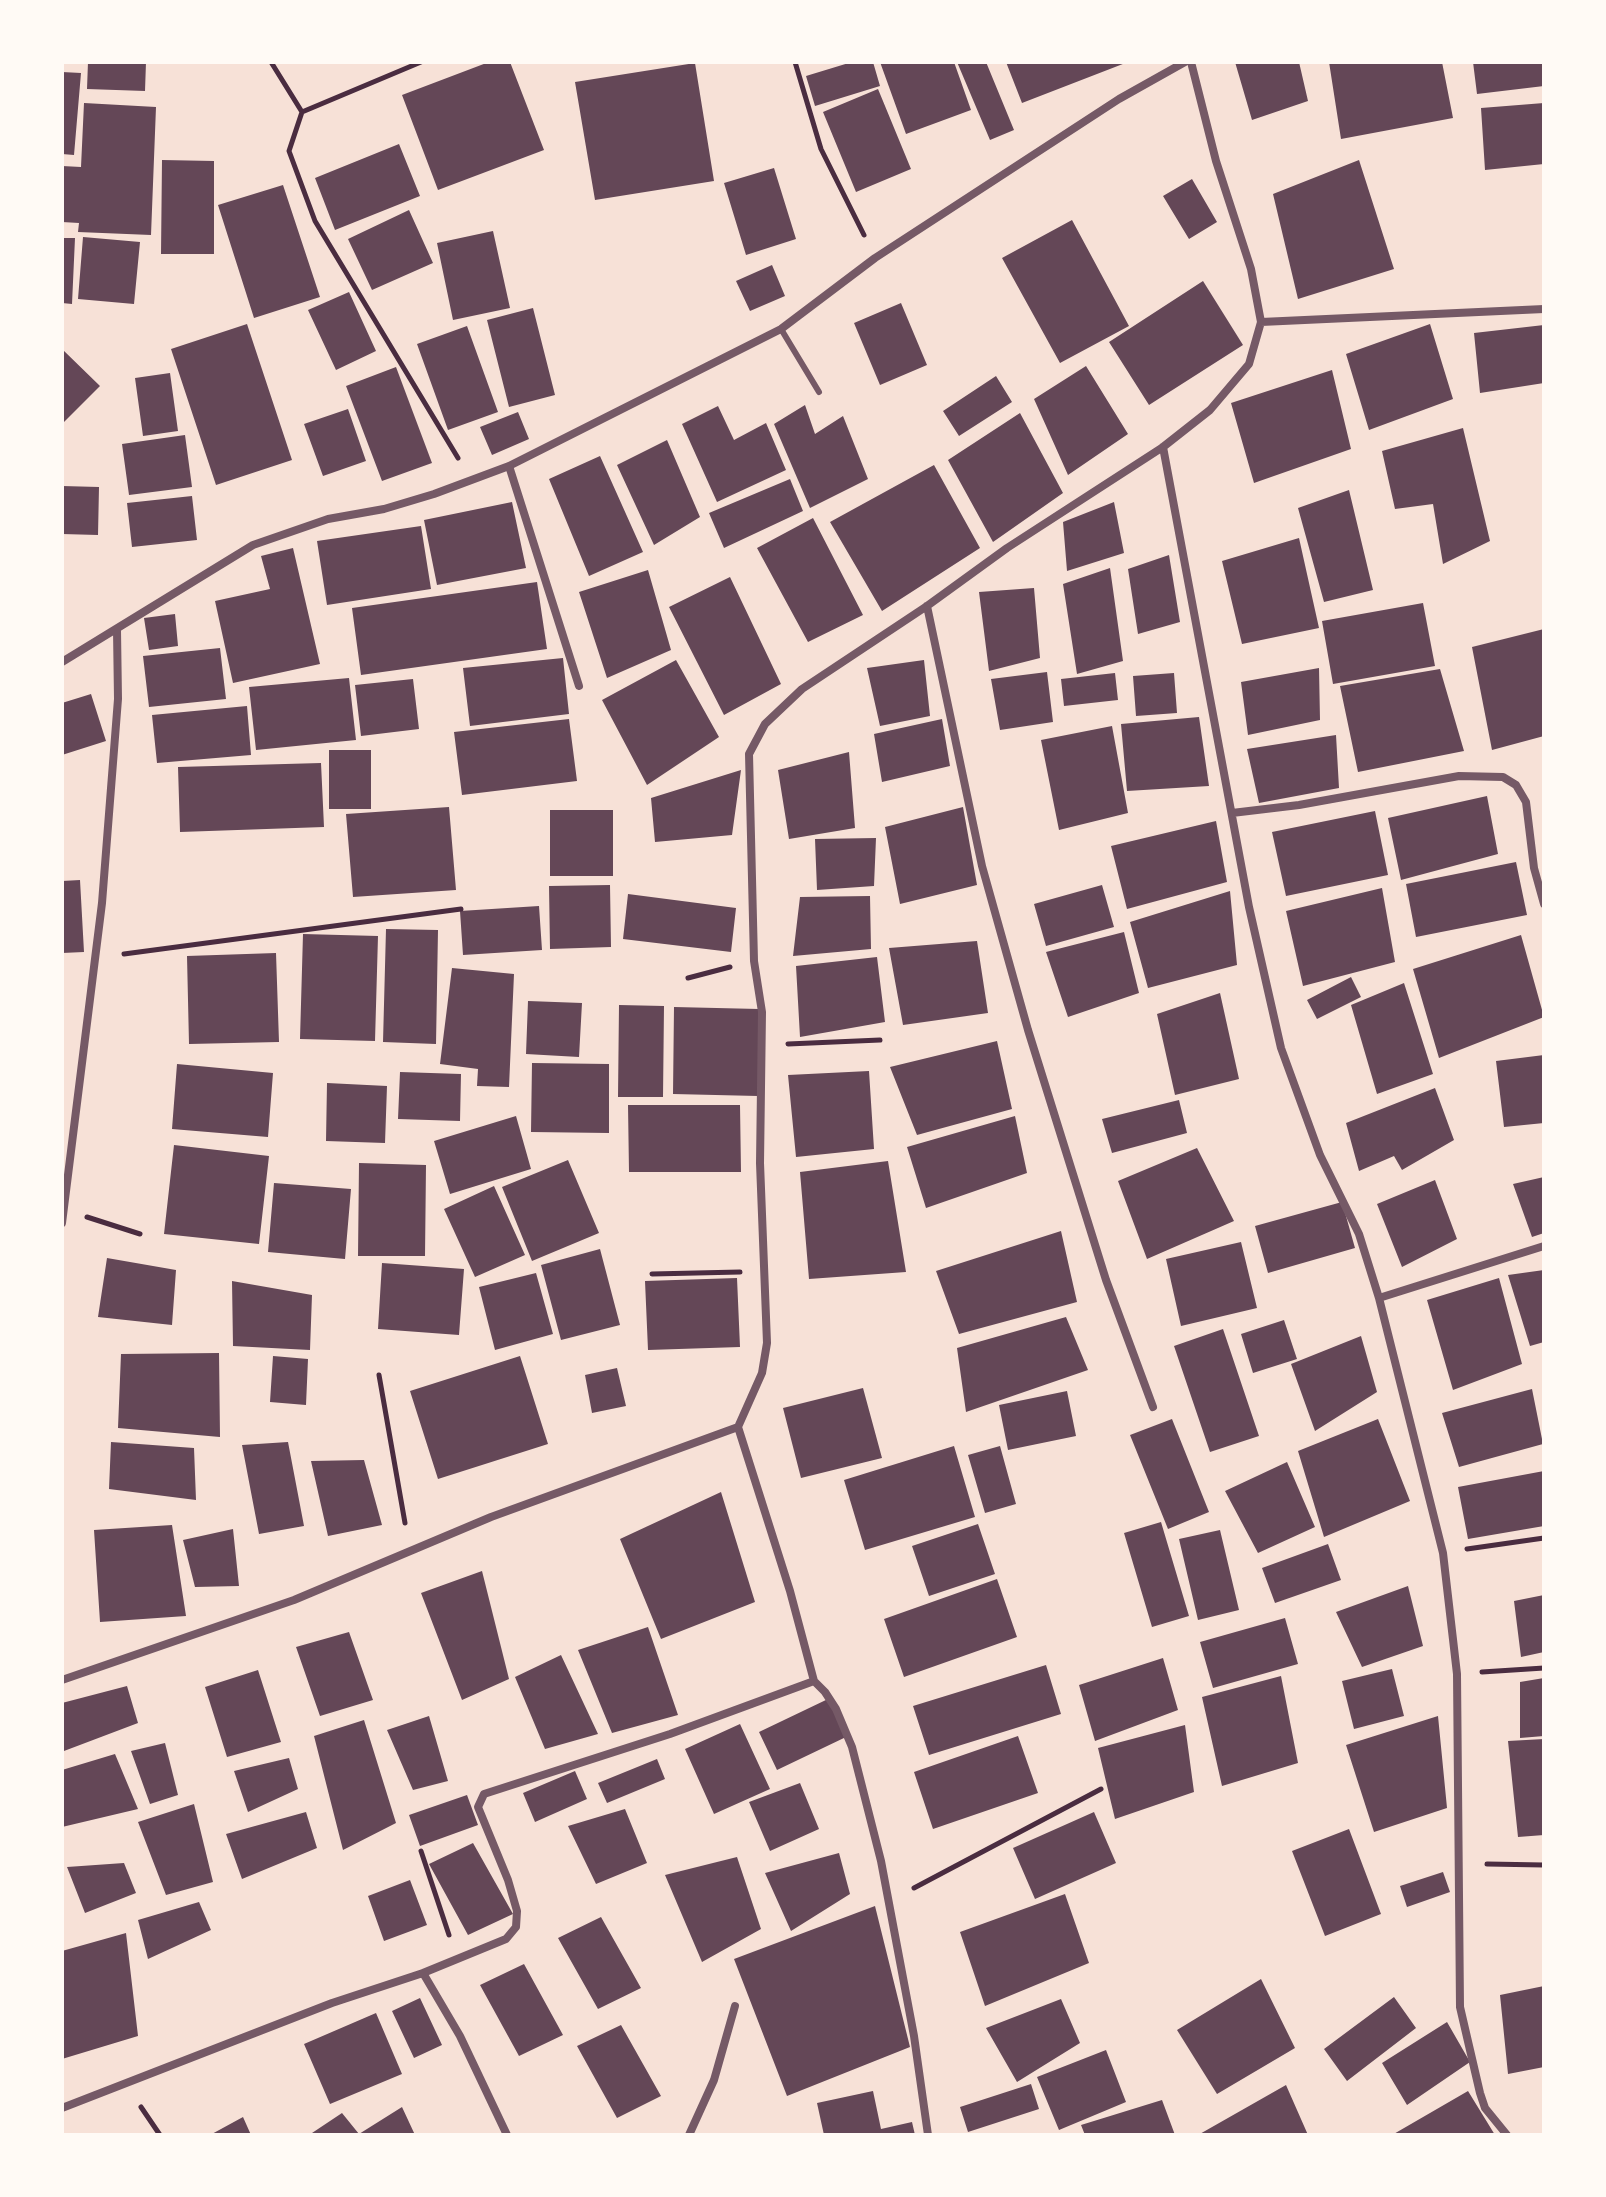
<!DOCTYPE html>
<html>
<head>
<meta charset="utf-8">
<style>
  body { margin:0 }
  #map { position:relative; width:1606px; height:2197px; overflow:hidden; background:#f7e1d7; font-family:Commissioner,sans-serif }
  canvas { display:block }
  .frame { position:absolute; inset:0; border:64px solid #fffaf5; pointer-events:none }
</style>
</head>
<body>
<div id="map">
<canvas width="1606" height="2197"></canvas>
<div class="frame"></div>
</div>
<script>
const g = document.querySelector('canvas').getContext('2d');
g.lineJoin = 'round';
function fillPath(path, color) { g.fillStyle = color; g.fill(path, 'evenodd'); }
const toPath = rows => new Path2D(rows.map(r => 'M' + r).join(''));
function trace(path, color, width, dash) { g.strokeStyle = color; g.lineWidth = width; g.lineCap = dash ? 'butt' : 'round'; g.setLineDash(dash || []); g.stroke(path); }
const building = toPath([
  [88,62,146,62,145,91,87,89],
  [489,62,510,62,544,150,438,190,402,95],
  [852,62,873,62,880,86,815,106,806,76],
  [880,62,954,62,971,110,906,134],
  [957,62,986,62,1014,130,990,140],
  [1006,62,1128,62,1022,103],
  [1235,62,1299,62,1308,101,1252,120],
  [1329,62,1442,62,1453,118,1341,139],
  [1473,62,1544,62,1544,86,1477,94],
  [695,63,714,181,595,200,575,82],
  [62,72,81,73,74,155,62,154],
  [878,89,911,169,856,192,823,112],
  [84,103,156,107,151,235,78,232,79,223,62,222,62,166,81,167],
  [1544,103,1544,164,1485,170,1481,108],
  [399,144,420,196,335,230,315,178],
  [162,160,214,161,214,254,161,254],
  [1359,160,1394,269,1298,299,1273,194],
  [774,168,796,239,746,255,724,183],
  [1192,179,1217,222,1189,239,1163,196],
  [283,185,320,297,254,318,218,205],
  [409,210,433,263,372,290,348,239],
  [1072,220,1129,326,1060,363,1002,258],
  [493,231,510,308,453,320,437,243],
  [83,237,140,242,134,304,78,299],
  [62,238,75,238,72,304,62,303],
  [772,265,785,296,750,311,736,281],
  [1203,281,1243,345,1149,405,1109,342],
  [349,292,376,351,336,370,308,310],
  [901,303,927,365,880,385,854,323],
  [533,308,555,395,509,407,487,320],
  [247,324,292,460,216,485,171,349],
  [1430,324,1453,399,1369,430,1346,354],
  [1544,325,1544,383,1480,393,1474,333],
  [467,326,498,412,448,430,417,344],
  [62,349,100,386,62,424],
  [1086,366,1128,434,1068,475,1034,399],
  [396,367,432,463,382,481,346,386],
  [1332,370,1351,449,1254,483,1231,403],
  [170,373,178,431,143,436,135,378],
  [996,376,1012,402,959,436,943,411],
  [805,405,815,434,843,416,868,479,810,508,774,424],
  [718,406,734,440,766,423,786,470,717,502,682,424],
  [348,409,366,461,323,476,304,424],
  [518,412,529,439,492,455,480,427],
  [1020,413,1063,493,993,542,948,460],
  [1463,428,1490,541,1443,564,1433,504,1395,509,1382,451],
  [185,435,192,487,129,495,122,444],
  [667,440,700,517,654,545,617,465],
  [600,456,643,552,589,576,549,479],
  [934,465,980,548,882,611,830,522],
  [790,479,803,511,724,548,709,513],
  [62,486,99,487,98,535,62,534],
  [1349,490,1373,590,1324,602,1298,508],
  [192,496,197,540,132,547,127,503],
  [512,502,526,568,437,585,424,520],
  [1114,502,1124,553,1067,571,1063,522],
  [813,518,863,615,808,642,757,548],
  [421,526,431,589,327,605,317,541],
  [1299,538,1319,628,1242,644,1222,561],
  [293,548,320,664,233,683,215,601,270,589,261,556],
  [1169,555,1180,622,1138,634,1128,569],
  [1110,568,1123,661,1077,674,1063,584],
  [648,570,671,650,607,678,579,592],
  [730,577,781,684,724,715,669,607],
  [537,582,547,649,361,675,352,608],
  [1034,588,1040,658,989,671,979,592],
  [1423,603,1435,666,1333,684,1322,621],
  [175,614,178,646,149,650,144,618],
  [1544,629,1544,736,1492,750,1472,647],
  [220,648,226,699,149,707,143,656],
  [563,658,569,714,470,726,463,668],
  [676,660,719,737,647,785,602,700],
  [924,660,930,716,880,726,867,668],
  [1319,668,1320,720,1248,735,1241,682],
  [1440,669,1464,751,1358,772,1340,686],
  [1047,672,1053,722,1000,730,991,679],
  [1115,673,1118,700,1064,706,1061,679],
  [1174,673,1177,713,1136,716,1133,676],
  [349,678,356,740,256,750,249,687],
  [413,679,419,729,361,736,355,685],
  [91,694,106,741,62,755,62,703],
  [247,706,251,755,157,763,152,715],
  [1199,717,1209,786,1127,791,1121,724],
  [569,719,577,781,462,795,454,732],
  [942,719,950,766,882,782,874,734],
  [1112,726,1128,813,1059,830,1041,740],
  [1336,735,1339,788,1259,803,1247,749],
  [329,750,371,750,371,809,329,809],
  [849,752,855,828,789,839,778,770],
  [321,763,324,827,180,832,178,767],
  [741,770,732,835,655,842,651,798],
  [1487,796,1498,854,1401,880,1388,818],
  [449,807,456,890,353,897,346,814],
  [963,807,977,885,900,904,885,827],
  [550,810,613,810,613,876,550,876],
  [1375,811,1388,875,1286,896,1272,832],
  [1216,821,1227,882,1127,909,1111,846],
  [876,838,874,886,817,890,815,839],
  [1516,862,1527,915,1416,937,1406,884],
  [80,880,84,952,62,953,62,881],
  [610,885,611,947,550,949,549,886],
  [1102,885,1114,927,1046,946,1034,904],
  [1382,888,1395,962,1303,986,1286,911],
  [1230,891,1237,965,1148,988,1130,922],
  [628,894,736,908,731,952,623,939],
  [870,896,871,949,793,956,800,897],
  [539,906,542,950,463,955,460,911],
  [386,929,438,930,436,1044,383,1042],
  [1124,932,1139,993,1068,1017,1046,952],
  [303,934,378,936,375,1041,300,1039],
  [1521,935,1544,1017,1439,1058,1413,969],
  [977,941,988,1013,903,1025,889,948],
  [276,953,279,1042,189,1044,187,956],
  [877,957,885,1022,800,1037,796,966],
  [452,968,514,974,509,1087,477,1086,478,1069,440,1064],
  [1351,977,1361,997,1317,1019,1307,1000],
  [1404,983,1433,1074,1377,1094,1351,1005],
  [1220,993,1239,1079,1175,1095,1157,1014],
  [528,1001,582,1003,579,1057,526,1054],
  [619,1005,664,1006,663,1097,618,1097],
  [674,1007,759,1009,758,1096,673,1094],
  [997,1041,1012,1109,917,1135,890,1067],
  [1544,1055,1544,1123,1504,1127,1496,1061],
  [532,1063,609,1064,609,1133,531,1132],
  [177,1064,273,1073,268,1137,172,1129],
  [869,1071,874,1149,796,1157,788,1075],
  [400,1072,461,1074,460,1121,398,1119],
  [327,1083,387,1086,385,1143,326,1141],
  [1435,1088,1454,1140,1402,1170,1394,1156,1359,1171,1346,1123],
  [1179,1100,1187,1133,1112,1153,1102,1119],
  [628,1105,740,1105,741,1172,629,1172],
  [516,1116,531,1169,450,1194,434,1141],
  [1015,1116,1027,1173,926,1208,907,1147],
  [174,1145,269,1156,259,1244,164,1234],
  [1197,1148,1234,1221,1147,1259,1118,1181],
  [568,1160,599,1233,532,1261,502,1187],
  [888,1161,906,1272,809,1279,800,1172],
  [359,1163,426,1165,425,1256,358,1256],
  [1544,1177,1544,1233,1532,1237,1513,1184],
  [1435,1180,1457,1239,1402,1267,1377,1204],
  [274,1183,351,1189,345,1259,268,1252],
  [494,1186,525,1255,475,1277,444,1209],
  [1342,1202,1355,1248,1268,1273,1255,1226],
  [1061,1231,1077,1302,959,1334,936,1271],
  [1241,1242,1257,1308,1181,1326,1166,1259],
  [600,1249,620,1325,561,1340,541,1265],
  [107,1258,176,1270,172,1325,98,1317],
  [382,1263,464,1269,459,1335,378,1329],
  [1544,1270,1544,1342,1530,1346,1508,1275],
  [536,1273,553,1334,495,1350,479,1287],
  [737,1278,740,1347,648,1350,645,1281],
  [1499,1278,1522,1364,1453,1390,1427,1300],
  [232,1281,312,1295,310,1350,233,1346],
  [1066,1317,1088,1370,966,1412,957,1348],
  [1284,1320,1297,1359,1253,1373,1241,1334],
  [1223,1329,1259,1436,1210,1452,1174,1346],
  [1361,1336,1377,1392,1315,1431,1291,1364],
  [219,1353,220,1437,118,1428,121,1354],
  [273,1356,308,1359,306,1405,270,1402],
  [520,1356,548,1444,438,1479,410,1391],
  [617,1368,626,1406,592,1413,585,1375],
  [863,1388,882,1458,801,1478,783,1408],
  [1532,1389,1543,1444,1459,1467,1442,1413],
  [1067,1391,1076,1436,1008,1450,999,1405],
  [1172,1419,1209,1512,1168,1529,1130,1435],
  [1378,1419,1410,1501,1324,1537,1298,1451],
  [111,1442,194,1448,196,1500,109,1489],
  [288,1442,304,1526,259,1534,242,1445],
  [954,1446,975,1517,865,1550,844,1480],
  [1000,1446,1016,1504,985,1513,968,1455],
  [364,1460,382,1525,328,1536,311,1461],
  [1287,1462,1315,1527,1258,1553,1225,1491],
  [1544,1471,1544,1526,1468,1539,1458,1487],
  [721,1492,755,1602,661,1639,620,1539],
  [1161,1522,1189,1616,1152,1627,1124,1533],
  [978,1524,995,1574,929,1596,912,1546],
  [172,1525,186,1616,100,1622,94,1530],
  [233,1529,239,1586,195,1587,183,1540],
  [1220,1530,1239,1610,1198,1620,1179,1539],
  [1328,1544,1341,1580,1275,1603,1262,1568],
  [482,1571,509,1679,462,1700,421,1593],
  [997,1579,1017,1637,904,1677,884,1619],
  [1408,1586,1423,1646,1362,1667,1336,1612],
  [1544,1595,1544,1652,1521,1657,1514,1601],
  [1285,1618,1298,1664,1213,1688,1200,1642],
  [648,1627,678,1715,612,1733,578,1650],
  [349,1632,373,1700,320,1716,296,1647],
  [561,1655,598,1734,545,1749,515,1677],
  [1163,1658,1178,1710,1095,1741,1079,1685],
  [1046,1665,1061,1714,929,1755,913,1706],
  [1392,1669,1404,1716,1354,1729,1342,1681],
  [258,1670,281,1742,227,1757,205,1687],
  [1281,1676,1298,1763,1222,1786,1202,1697],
  [1544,1678,1544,1736,1520,1738,1520,1682],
  [127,1686,138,1723,64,1751,62,1703],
  [828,1699,846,1737,777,1770,759,1732],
  [429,1716,448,1781,413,1790,387,1730],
  [1438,1716,1447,1808,1374,1832,1346,1745],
  [364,1720,396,1823,343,1850,314,1736],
  [740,1724,770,1789,714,1814,685,1749],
  [1185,1725,1194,1792,1115,1819,1098,1748],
  [1018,1736,1038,1793,933,1829,914,1772],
  [1544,1739,1544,1835,1518,1837,1508,1741],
  [165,1743,178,1795,150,1804,131,1751],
  [115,1754,138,1809,62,1827,62,1770],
  [289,1758,298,1789,248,1812,234,1771],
  [657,1759,665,1779,607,1803,598,1783],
  [575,1771,587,1799,535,1822,523,1793],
  [800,1783,819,1829,770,1851,749,1802],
  [467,1795,478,1825,420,1846,409,1815],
  [194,1804,213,1882,166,1895,138,1822],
  [625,1809,647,1863,596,1884,568,1826],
  [306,1812,317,1848,242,1879,226,1834],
  [1094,1812,1116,1863,1035,1899,1013,1848],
  [1349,1829,1381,1914,1325,1936,1292,1851],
  [473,1843,513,1914,468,1935,429,1864],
  [839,1853,850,1894,791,1931,765,1873],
  [737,1857,761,1929,702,1962,665,1875],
  [124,1863,136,1893,85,1913,67,1867],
  [1443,1872,1450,1892,1407,1907,1400,1886],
  [410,1880,427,1925,384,1941,368,1896],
  [1065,1894,1089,1963,985,2006,960,1932],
  [199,1902,211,1930,148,1959,138,1920],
  [875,1906,910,2047,787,2096,734,1959],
  [601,1917,641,1988,598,2009,558,1938],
  [126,1933,138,2036,62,2059,62,1951],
  [524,1964,563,2035,519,2056,480,1985],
  [1261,1979,1295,2048,1217,2094,1177,2030],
  [1544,1986,1544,2067,1508,2074,1500,1995],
  [1394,1997,1416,2028,1347,2081,1324,2049],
  [420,1998,442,2045,414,2058,392,2011],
  [1061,1999,1080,2043,1017,2082,986,2028],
  [376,2013,402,2074,330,2104,304,2044],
  [1447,2022,1470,2062,1407,2105,1382,2063],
  [621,2025,661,2096,617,2118,577,2046],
  [1106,2050,1126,2102,1059,2130,1037,2077],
  [1031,2084,1039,2109,968,2132,960,2107],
  [1286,2085,1308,2135,1198,2135],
  [873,2091,881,2129,912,2122,915,2135,824,2135,817,2103],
  [1468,2091,1495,2135,1392,2135],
  [1162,2100,1175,2135,1085,2135,1081,2125],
  [402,2107,415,2135,309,2135,342,2113,359,2134],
  [243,2117,251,2135,210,2135]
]);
const path = toPath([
  [271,62,302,112],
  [421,62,302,112,289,151,315,221,458,458],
  [795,62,821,149,864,235],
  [124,954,461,909],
  [688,978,730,967],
  [788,1044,880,1040],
  [87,1217,140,1234],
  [652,1274,740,1272],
  [379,1375,405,1523],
  [1467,1549,1544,1538],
  [1482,1672,1544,1668],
  [421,1851,449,1935],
  [1487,1864,1544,1865],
  [914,1888,1101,1789],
  [141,2107,160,2135]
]);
const service = toPath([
  [781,329,819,392]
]);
const minor = toPath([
  [1261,322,1544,309],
  [1163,447,1249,907,1281,1048,1320,1155,1359,1234,1379,1298,1443,1553,1457,1674,1460,2007,1480,2093,1485,2108,1507,2135],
  [509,466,579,686],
  [927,606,982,866,1028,1030,1106,1280,1153,1407],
  [62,662,253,545,328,519,384,509,434,494,509,466,781,329,875,258,1119,99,1185,62],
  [1232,813,1299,805,1459,776,1503,777,1516,785,1526,802,1534,868,1544,904],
  [62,1223,102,903,118,699,117,630],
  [1379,1298,1544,1246],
  [738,1427,762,1373,767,1343,760,1163,762,1012,754,961,749,754,765,724,802,689,927,606,1007,548,1163,447,1210,410,1249,364,1261,322,1251,269,1216,161,1191,62],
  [62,1680,294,1600,491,1517,738,1427,790,1591,814,1681,825,1692,836,1709,852,1747,881,1861,914,2036,928,2135],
  [423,1973,506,1939,516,1927,517,1911,508,1880,478,1807,484,1794,670,1734,814,1681],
  [62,2108,332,2003,423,1973,460,2036,507,2135],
  [689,2135,714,2080,735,2006]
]);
fillPath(building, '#644757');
trace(path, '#4a2c40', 5);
trace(service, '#755966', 6);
trace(minor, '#755966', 8);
</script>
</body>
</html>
